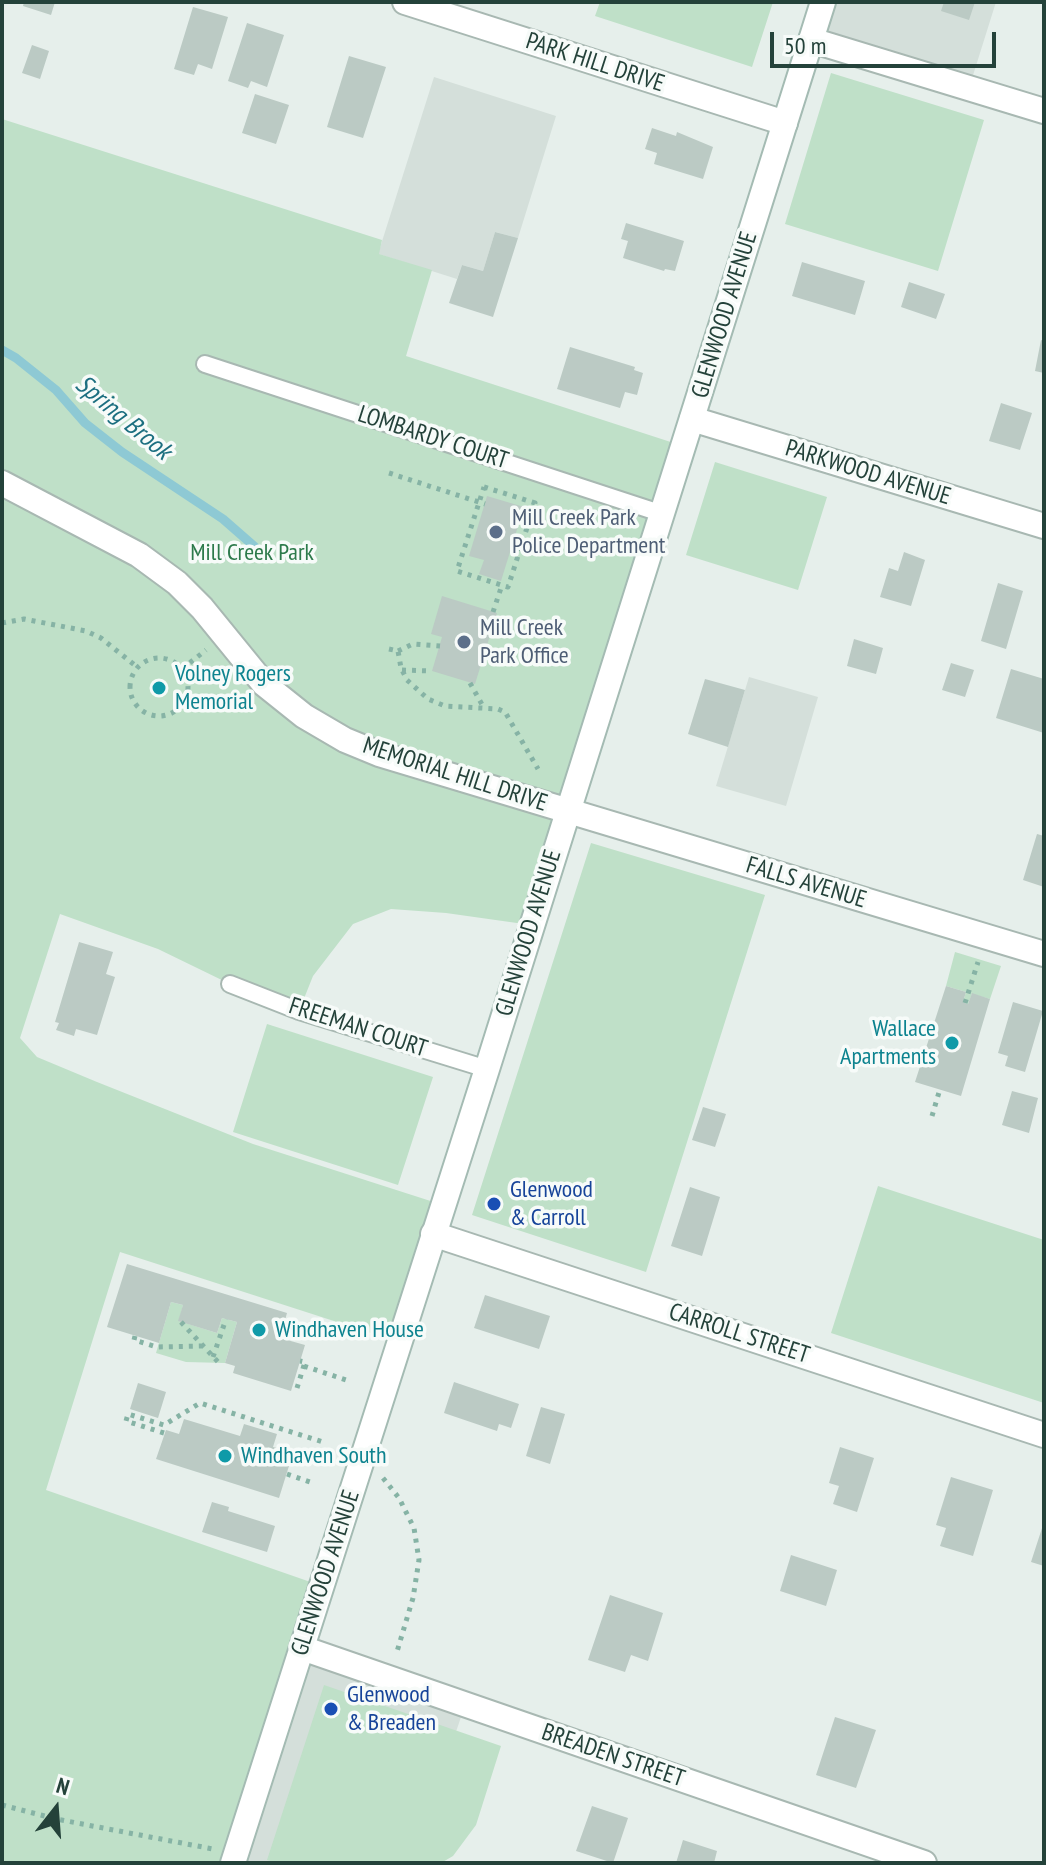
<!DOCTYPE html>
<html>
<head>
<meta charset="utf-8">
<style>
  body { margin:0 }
  #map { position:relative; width:1046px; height:1865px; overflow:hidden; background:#e6efeb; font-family:"PT Sans Narrow",sans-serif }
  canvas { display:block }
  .frame { position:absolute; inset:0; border:4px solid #24423a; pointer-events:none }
  .north { position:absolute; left:16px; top:1769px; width:80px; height:80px; -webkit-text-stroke:6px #f7fbf9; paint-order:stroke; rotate:17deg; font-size:22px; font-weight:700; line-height:32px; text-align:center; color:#24423a }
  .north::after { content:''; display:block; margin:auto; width:28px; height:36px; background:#24423a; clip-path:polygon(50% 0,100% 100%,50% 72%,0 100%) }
  .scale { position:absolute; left:770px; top:32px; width:226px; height:36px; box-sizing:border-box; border:4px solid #24423a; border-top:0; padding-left:10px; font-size:24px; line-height:28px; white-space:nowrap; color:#24423a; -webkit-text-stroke:6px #f7fbf9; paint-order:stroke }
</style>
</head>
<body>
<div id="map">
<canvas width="1046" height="1865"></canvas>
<div class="frame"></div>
<div class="north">N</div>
<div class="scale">50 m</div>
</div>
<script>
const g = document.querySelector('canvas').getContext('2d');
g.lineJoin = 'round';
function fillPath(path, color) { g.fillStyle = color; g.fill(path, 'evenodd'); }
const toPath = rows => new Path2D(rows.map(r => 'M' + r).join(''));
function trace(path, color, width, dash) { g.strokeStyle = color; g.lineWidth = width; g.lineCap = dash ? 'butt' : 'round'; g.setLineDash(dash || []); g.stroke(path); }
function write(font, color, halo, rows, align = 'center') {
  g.font = font + ' "PT Sans Narrow",sans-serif'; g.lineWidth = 7; g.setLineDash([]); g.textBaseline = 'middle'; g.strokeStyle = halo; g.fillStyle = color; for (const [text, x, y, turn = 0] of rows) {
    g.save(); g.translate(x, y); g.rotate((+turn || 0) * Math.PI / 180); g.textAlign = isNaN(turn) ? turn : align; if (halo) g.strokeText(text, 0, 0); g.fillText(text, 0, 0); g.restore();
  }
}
const built = toPath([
  [823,2,996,2,969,88,811,40],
  [434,77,556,116,518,238,495,232,483,271,462,265,457,279,378,254],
  [749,677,818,697,786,806,716,786],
  [302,1648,465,1705,412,1863,233,1863]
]);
const green = toPath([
  [600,2,773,2,752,67,595,16],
  [831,73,984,120,938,271,785,224],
  [2,119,382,240,379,254,432,270,406,356,683,446,531,925,446,913,391,909,353,924,313,976,299,1011,230,984,158,949,60,914,20,1038,37,1057,97,1082,253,1144,443,1205,399,1342,120,1252,46,1490,322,1586,233,1863,2,1863],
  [715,462,827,497,798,590,686,555],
  [591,843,765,895,646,1272,472,1215],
  [955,952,1001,966,990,999,972,994,968,1004,963,1002,966,992,946,986],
  [267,1024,433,1077,398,1185,233,1132],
  [878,1186,1044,1240,1044,1403,831,1333],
  [171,1302,183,1305,179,1321,217,1333,222,1318,237,1322,225,1363,186,1362,156,1353],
  [324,1685,501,1746,476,1825,453,1856,441,1863,278,1863,267,1860]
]);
const stream = toPath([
  [2,350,16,358,56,390,85,423,122,452,223,519,255,547]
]);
const building = toPath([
  [24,2,55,2,51,15,23,6],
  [944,2,975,2,969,20,941,11],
  [193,7,228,17,212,69,198,64,194,75,174,69],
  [247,23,284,35,267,87,251,81,248,88,228,81],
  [32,45,49,51,40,79,22,73],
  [349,56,386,67,363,138,327,127],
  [255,94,289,105,276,144,242,133],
  [652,128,676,136,677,132,713,147,703,179,654,164,657,153,645,149],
  [626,223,684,241,675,271,665,269,664,271,623,258,628,241,621,239],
  [495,232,518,238,493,317,449,303,462,265,483,271],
  [802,262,865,281,855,315,792,296],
  [909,282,945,294,936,319,901,307],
  [1041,340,1044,341,1044,373,1035,371],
  [570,347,635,367,634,370,643,373,637,395,625,392,620,408,557,389],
  [1001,403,1032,413,1020,450,989,441],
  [487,496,524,507,501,581,479,574,484,560,469,556],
  [904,552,925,560,911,606,880,597,889,568,898,571],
  [998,583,1023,591,1006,649,981,641],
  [442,596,497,613,475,684,432,671,442,637,431,634],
  [854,639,883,648,876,674,847,666],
  [951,663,974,670,965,697,942,690],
  [1011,669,1044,679,1044,733,996,718],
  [705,679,745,690,728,747,688,734],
  [1037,834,1044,836,1044,887,1023,880],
  [79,942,113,952,106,974,115,977,97,1035,76,1029,74,1036,56,1030,59,1023,55,1022],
  [946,986,966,992,963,1002,965,1003,968,1004,972,993,990,999,961,1096,915,1082],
  [1013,1002,1043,1011,1025,1072,1005,1066,1008,1056,998,1053],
  [1012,1091,1038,1098,1029,1133,1002,1125],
  [703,1107,726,1114,715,1147,692,1140],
  [690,1187,720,1197,702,1256,671,1246],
  [127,1264,287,1313,280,1338,305,1345,291,1391,233,1373,235,1366,225,1363,237,1322,222,1318,217,1333,178,1321,183,1305,171,1302,159,1343,107,1327],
  [485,1295,550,1316,539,1349,474,1328],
  [454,1382,519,1404,511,1428,499,1424,497,1431,444,1413],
  [138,1383,166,1392,158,1418,130,1409],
  [541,1407,565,1414,550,1464,526,1456],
  [184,1419,240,1436,244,1424,277,1434,273,1447,293,1453,279,1498,156,1459,166,1430,179,1434],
  [840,1447,874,1458,857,1512,833,1504,839,1486,829,1483],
  [951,1477,993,1490,973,1556,940,1546,946,1528,936,1525],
  [212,1502,229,1507,228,1511,275,1526,267,1552,202,1532],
  [1043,1525,1044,1525,1044,1566,1031,1562],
  [791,1555,837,1570,826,1606,780,1591],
  [610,1595,663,1613,648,1661,631,1655,625,1672,588,1660],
  [835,1717,876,1730,856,1788,816,1775],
  [592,1806,628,1818,613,1863,576,1851],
  [683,1840,717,1851,714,1863,676,1863]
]);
const path = toPath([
  [389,473,485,504],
  [484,487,535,503,508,587,457,571,484,487],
  [493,612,502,585],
  [2,623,24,619,86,631,101,638,137,667],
  [389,649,398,651,401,668,407,680,428,699,445,706,498,709,505,712,538,769],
  [398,651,413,644,440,646],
  '130 687a29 29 0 1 1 58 0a29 29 0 1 1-58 0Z',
  [182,669,206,650],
  [402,670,432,671],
  [470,683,484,708],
  [965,1003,978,962],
  [932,1116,940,1089],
  [181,1322,219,1363],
  [135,1336,134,1340,157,1347,203,1346],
  [213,1357,226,1319],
  [304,1366,346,1380],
  [297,1388,305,1362,300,1361],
  [164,1433,126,1421,128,1414,164,1425,200,1403,326,1443],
  [287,1474,313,1483],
  [383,1478,399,1498,414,1528,419,1560,413,1598,396,1655],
  [2,1805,56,1819,213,1849]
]);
const service = toPath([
  [205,364,660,513],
  [230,984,299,1011,487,1069]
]);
const minor = toPath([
  [405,2,785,123],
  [811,40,1044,111],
  [692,419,1044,526],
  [2,483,139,555,177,583,202,608,264,684,304,716,345,740,379,754,1044,954],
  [433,1234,1044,1435],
  [302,1648,924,1863]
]);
const secondary = toPath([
  [233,1863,487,1069,823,2]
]);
const markers = [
  [496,532,8,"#5c6f8a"],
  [464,642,8,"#5c6f8a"],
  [159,688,8,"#0f9aa8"],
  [952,1043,8,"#0f9aa8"],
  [494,1204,8,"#1a4fb4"],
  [259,1330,8,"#0f9aa8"],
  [225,1456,8,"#0f9aa8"],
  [331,1709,8,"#1a4fb4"]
];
const streetNames = [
  ["PARK HILL DRIVE",595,63,18],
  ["GLENWOOD AVENUE",725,315,-73],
  ["LOMBARDY COURT",433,438,18],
  ["PARKWOOD AVENUE",868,473,17],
  ["MEMORIAL HILL DRIVE",455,775,18],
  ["FALLS AVENUE",806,883,17],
  ["GLENWOOD AVENUE",529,933,-73],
  ["FREEMAN COURT",358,1028,18],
  ["CARROLL STREET",739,1334,18],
  ["GLENWOOD AVENUE",326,1573,-72],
  ["BREADEN STREET",613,1756,19]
];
const serviceNames = [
  ["Mill Creek Park",512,518],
  ["Police Department",512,546],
  ["Mill Creek",480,628],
  ["Park Office",480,656]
];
const parkNames = [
  ["Mill Creek Park",252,553]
];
const cultureNames = [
  ["Volney Rogers",175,674],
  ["Memorial",175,702],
  ["Wallace",936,1029,"right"],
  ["Apartments",936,1057,"right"],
  ["Windhaven House",275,1330],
  ["Windhaven South",241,1456]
];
const transitNames = [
  ["Glenwood",510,1190],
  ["& Carroll",510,1218],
  ["Glenwood",347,1695],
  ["& Breaden",347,1723]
];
const waterNames = [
  ["Spring Brook",123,418,40]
];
fillPath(built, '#d4dfda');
fillPath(green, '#bfe0c8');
trace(stream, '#8ec9d4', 9);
fillPath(building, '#bbcac4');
trace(service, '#a8b8b2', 20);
trace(minor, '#a8b8b2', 28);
trace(secondary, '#a4bbb3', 28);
trace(path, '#86b3a5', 5, [4, 6]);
trace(service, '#fff', 16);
trace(minor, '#fff', 24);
trace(secondary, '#fff', 24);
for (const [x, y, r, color] of markers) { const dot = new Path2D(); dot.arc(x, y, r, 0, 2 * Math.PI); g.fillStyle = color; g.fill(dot); trace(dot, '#f7fbf9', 3); }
write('24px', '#24423a', '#f7fbf9', streetNames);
write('24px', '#4e5e75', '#f7fbf9', serviceNames, 'left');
write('24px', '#2d7a4b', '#f7fbf9', parkNames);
write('24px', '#0d838f', '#f7fbf9', cultureNames, 'left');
write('24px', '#164399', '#f7fbf9', transitNames, 'left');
write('italic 26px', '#1c6f80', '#f7fbf9', waterNames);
</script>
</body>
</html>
